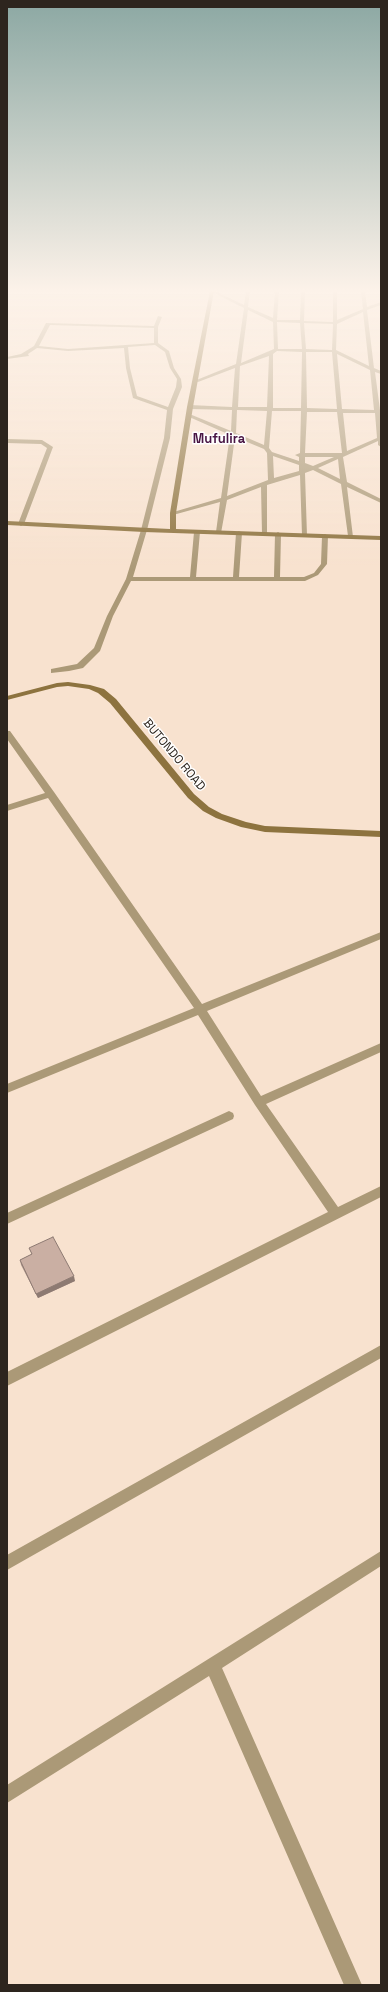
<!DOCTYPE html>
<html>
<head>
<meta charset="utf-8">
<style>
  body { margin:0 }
  #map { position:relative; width:388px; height:1992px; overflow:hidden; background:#f8e2cf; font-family:"Space Grotesk",sans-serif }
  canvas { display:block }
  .frame { position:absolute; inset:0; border:8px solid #2d251e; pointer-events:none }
</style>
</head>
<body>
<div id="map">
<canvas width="388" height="1992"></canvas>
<div class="frame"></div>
</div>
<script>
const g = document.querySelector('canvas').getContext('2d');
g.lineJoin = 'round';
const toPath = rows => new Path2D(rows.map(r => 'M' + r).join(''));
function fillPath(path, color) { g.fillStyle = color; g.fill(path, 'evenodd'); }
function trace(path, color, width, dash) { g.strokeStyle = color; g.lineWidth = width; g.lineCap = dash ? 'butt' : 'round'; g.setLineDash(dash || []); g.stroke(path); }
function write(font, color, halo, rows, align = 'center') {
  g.font = font + ' "Space Grotesk",sans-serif'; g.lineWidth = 3; g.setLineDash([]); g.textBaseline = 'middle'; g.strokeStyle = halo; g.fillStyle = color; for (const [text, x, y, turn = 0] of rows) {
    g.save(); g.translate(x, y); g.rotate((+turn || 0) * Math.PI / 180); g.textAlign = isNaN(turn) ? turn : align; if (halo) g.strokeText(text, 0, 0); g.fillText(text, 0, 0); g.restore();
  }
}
const street = toPath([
  [210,291,215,291,244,305,246,291,250,291,248,307,273,318,275,291,279,291,277,320,300,320,301,291,305,291,304,321,333,322,333,291,337,291,337,320,363,309,361,291,365,291,367,307,381,302,381,305,367,310,374,368,381,371,381,374,375,372,380,410,381,410,381,447,378,445,378,441,343,457,347,482,381,499,381,503,347,487,353,537,348,536,341,484,313,470,305,473,307,536,302,535,300,475,267,485,267,535,262,534,261,487,227,500,221,533,216,532,220,502,173,515,170,513,221,498,230,435,187,416,192,415,231,431,232,410,190,409,187,407,190,405,232,407,235,368,198,382,194,381,236,364,244,308,210,291],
  [248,310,273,322,274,349,241,363,248,310],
  [363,312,369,366,336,350,337,324,363,312],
  [277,322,300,323,302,349,278,349,277,322],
  [304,323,333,324,332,350,306,349,304,323],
  [277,351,302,352,301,408,273,408,273,354,277,351],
  [306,352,332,352,337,409,307,408,306,352],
  [337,354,370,370,374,410,342,409,337,354],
  [269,356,267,407,238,407,240,366,269,356],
  [237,410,267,411,264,445,236,433,237,410],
  [272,411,301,411,300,453,295,455,299,457,299,461,272,452,269,448,272,411],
  [307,412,337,412,342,453,305,453,307,412],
  [343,413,375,413,377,438,347,451,343,413],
  [235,437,264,449,267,453,268,480,227,496,235,437],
  [273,456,299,465,299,471,274,478,273,456],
  [305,457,334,457,313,466,305,463,305,457],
  [338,459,340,479,318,468,338,459],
  [158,316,162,317,158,327,158,343,169,351,174,368,181,379,182,387,173,409,170,438,147,530,133,577,190,577,194,532,197,530,200,532,196,577,233,577,236,533,239,531,242,533,239,577,274,577,275,534,278,532,281,534,280,577,304,577,314,573,321,564,322,536,325,534,328,536,327,564,318,575,305,581,131,581,113,616,100,651,83,668,69,671,51,673,51,669,77,664,94,648,107,616,126,579,141,530,164,438,167,410,133,398,126,368,124,348,68,351,37,348,28,354,29,356,7,359,7,357,21,354,34,346,46,323,154,326,158,316],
  [50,325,154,328,154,343,68,349,39,346,50,325],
  [155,345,165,352,170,368,177,379,176,387,168,407,137,396,130,368,128,347,155,345],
  [7,439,42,440,53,447,24,524,21,526,18,524,47,448,41,444,7,443,7,439],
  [7,731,10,731,54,792,202,1004,381,932,381,939,207,1011,261,1096,381,1043,381,1052,266,1104,338,1207,381,1186,381,1197,7,1386,7,1372,328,1212,255,1105,198,1015,7,1093,7,1084,194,1008,48,798,7,811,7,805,45,793,7,739,7,731],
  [229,1111,233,1113,234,1116,233,1119,7,1224,7,1213,229,1111],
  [381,1345,381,1358,7,1570,7,1555,381,1345],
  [381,1551,381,1566,222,1668,362,1985,344,1985,209,1676,7,1803,7,1785,381,1551]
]);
const secondary = toPath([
  [210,291,214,291,193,407,176,513,176,529,381,536,381,540,144,532,7,525,7,521,170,529,170,513,187,407,210,291],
  [68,682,90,685,104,689,116,699,194,794,209,807,222,814,246,822,265,826,381,831,381,837,265,832,241,827,216,818,203,811,188,798,110,703,98,693,89,689,68,686,57,687,7,700,7,696,57,683,68,682]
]);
const wall = toPath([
  [29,1248,75,1281,38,1298,21,1265,20,1260,32,1254]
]);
const shadedWall = toPath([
  [74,1276,75,1281,38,1298,36,1294]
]);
const building = toPath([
  [53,1237,74,1276,36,1294,20,1260,32,1254,29,1248,53,1237]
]);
const streetNames = [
  ["BUTONDO ROAD",174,755,50]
];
const farDistrictnames = [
  ["Mufulira",219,439]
];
fillPath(street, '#ab9977');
fillPath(secondary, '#8d733f');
fillPath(wall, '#ae968c');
fillPath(shadedWall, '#8d7a72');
fillPath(building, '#caafa3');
trace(building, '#8d7a72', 1);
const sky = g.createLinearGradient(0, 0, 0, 570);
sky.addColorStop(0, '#8ca8a3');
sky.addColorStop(0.51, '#fcf2e9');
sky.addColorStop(1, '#fcf2e900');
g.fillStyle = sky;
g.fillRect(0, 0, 388, 570);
write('12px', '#2d251e', '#fff', streetNames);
write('bold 13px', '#491644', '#fff', farDistrictnames);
</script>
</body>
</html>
